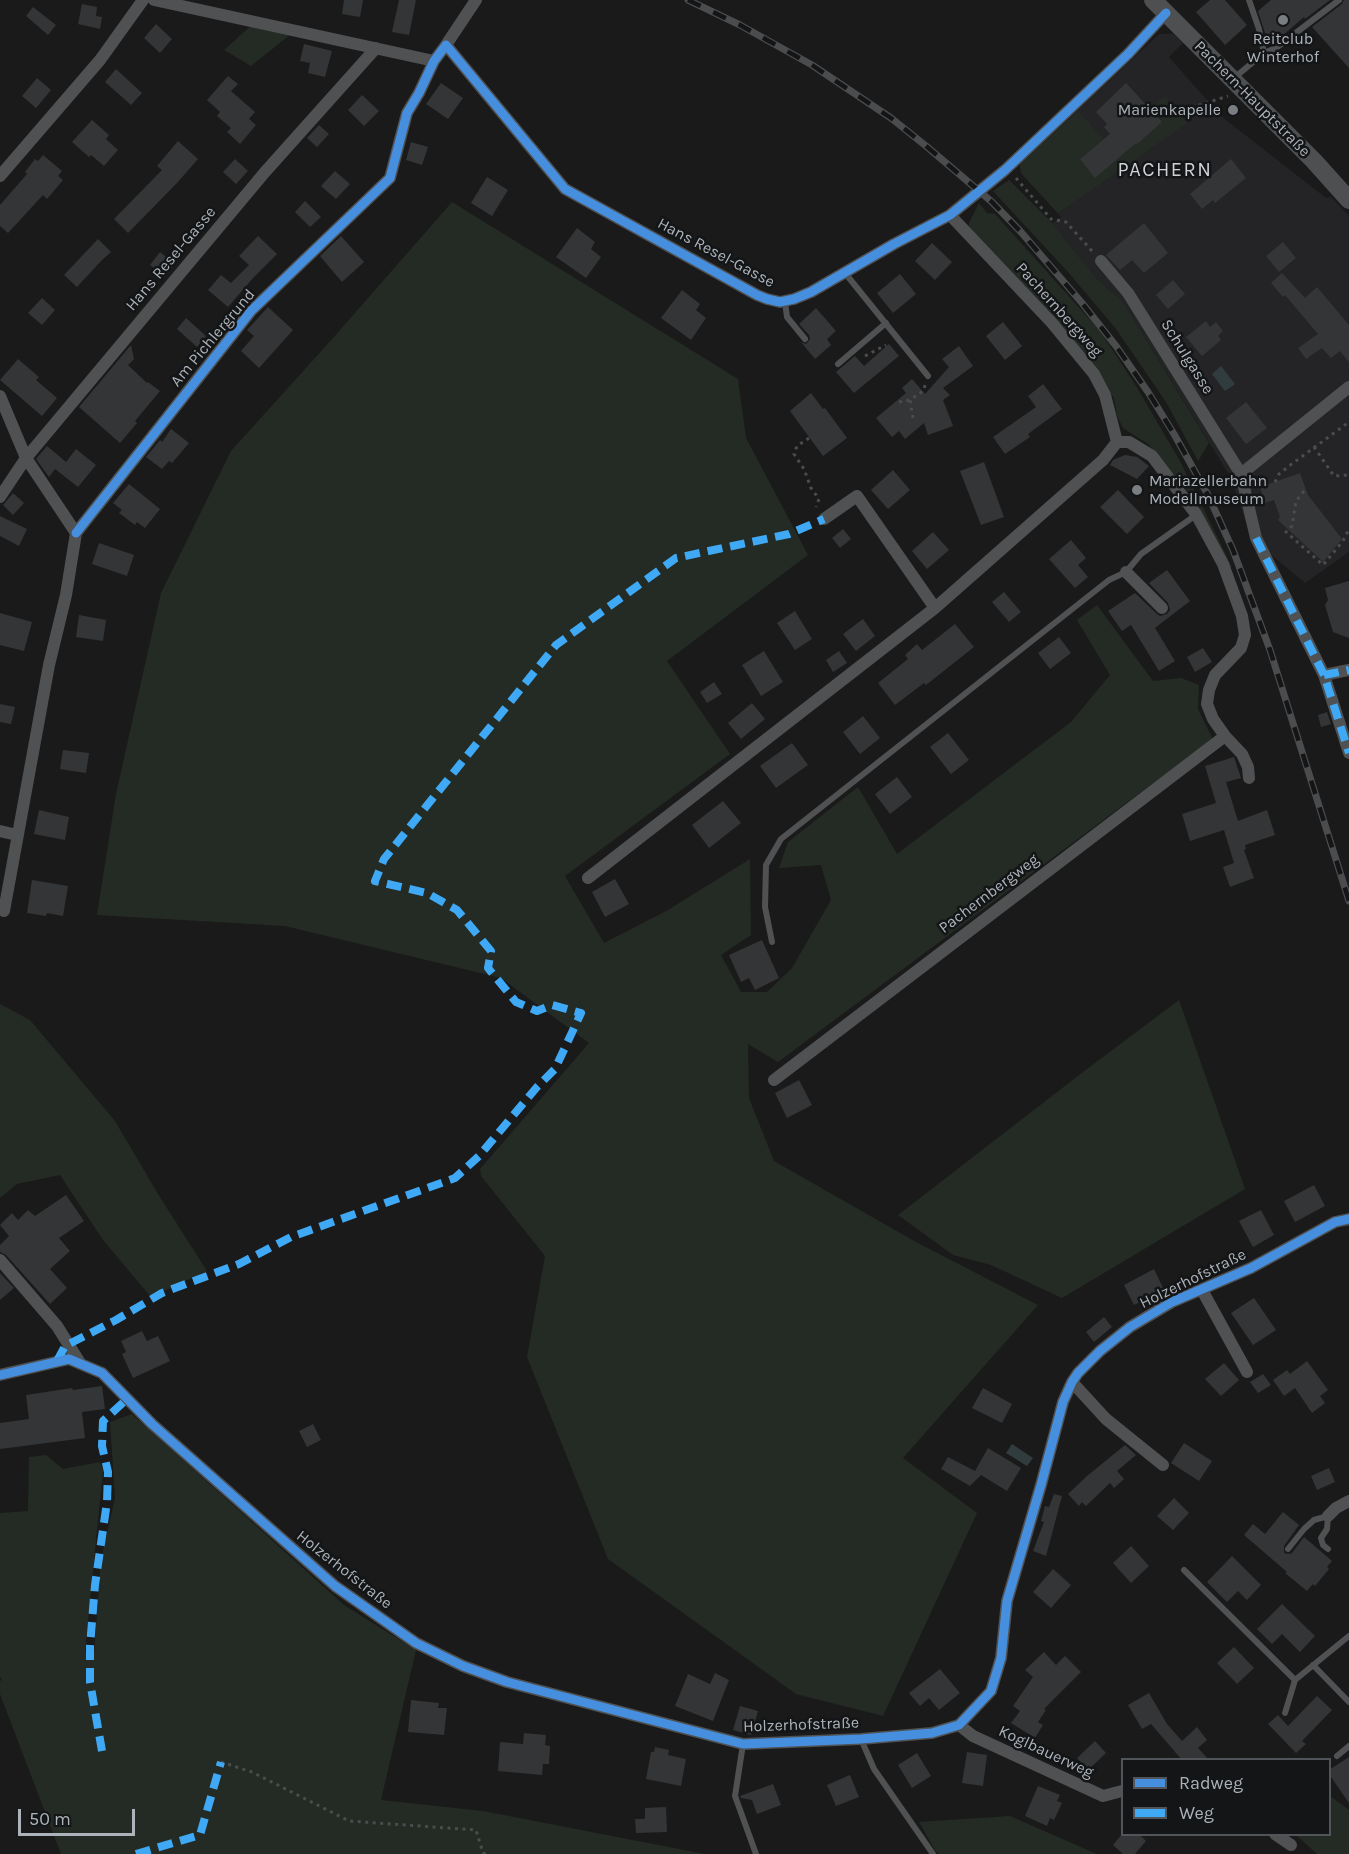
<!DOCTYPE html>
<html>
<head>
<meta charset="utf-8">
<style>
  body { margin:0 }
  #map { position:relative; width:1349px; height:1854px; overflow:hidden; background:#1a1a1a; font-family:Karla,sans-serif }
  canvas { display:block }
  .legend { position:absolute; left:1121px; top:1758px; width:210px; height:78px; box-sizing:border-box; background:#141516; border:2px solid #515458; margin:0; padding:8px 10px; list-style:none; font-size:18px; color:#adb3ba }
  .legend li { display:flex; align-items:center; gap:12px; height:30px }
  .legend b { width:30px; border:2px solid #515458 }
  .scale { position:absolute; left:18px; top:1809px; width:117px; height:27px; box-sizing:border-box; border:3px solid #adb3ba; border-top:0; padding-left:8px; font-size:18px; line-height:21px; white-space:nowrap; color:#adb3ba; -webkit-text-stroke:4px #141516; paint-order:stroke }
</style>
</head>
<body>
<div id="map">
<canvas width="1349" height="1854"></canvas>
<ul class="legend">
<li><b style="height:8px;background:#468fdf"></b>Radweg</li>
<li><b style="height:8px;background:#3fa9f5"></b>Weg</li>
</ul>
<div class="scale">50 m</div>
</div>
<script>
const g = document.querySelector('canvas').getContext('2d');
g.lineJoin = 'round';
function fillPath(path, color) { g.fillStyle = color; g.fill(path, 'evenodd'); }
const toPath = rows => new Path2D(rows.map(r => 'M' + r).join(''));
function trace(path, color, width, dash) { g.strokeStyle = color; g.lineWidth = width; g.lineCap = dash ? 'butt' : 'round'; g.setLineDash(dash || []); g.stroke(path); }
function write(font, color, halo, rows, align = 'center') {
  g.font = font + ' Karla,sans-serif'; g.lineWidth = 5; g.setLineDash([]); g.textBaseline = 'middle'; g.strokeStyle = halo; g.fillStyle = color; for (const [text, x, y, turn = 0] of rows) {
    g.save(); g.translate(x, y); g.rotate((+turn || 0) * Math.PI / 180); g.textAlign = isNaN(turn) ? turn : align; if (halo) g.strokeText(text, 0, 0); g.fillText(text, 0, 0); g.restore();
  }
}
const built = toPath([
  [1159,34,1174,34,1183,43,1169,57,1221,116,1326,198,1331,197,1349,216,1349,552,1305,583,1251,538,1231,478,1123,302,1097,279,1052,223,1061,217,1021,173,1020,164]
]);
const green = toPath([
  [253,24,291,34,251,66,224,50],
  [1165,96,1187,123,1058,213,1021,173,1020,164,1078,111,1103,139,1080,159,1095,177,1135,143,1137,144,1162,122,1150,109],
  [1009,180,1052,223,1097,279,1123,302,1209,443,1198,461,1166,402,1116,329,1068,272,993,191],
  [452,202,738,379,746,438,808,555,667,661,730,754,565,876,604,943,668,910,750,859,751,935,721,955,741,992,767,992,792,968,831,900,821,865,779,868,788,842,858,787,897,854,1071,722,1110,675,1077,620,1097,605,1153,681,1181,678,1199,685,1198,709,1213,740,1137,795,778,1062,748,1044,749,1098,774,1161,916,1242,1038,1305,903,1458,977,1513,883,1716,796,1694,608,1559,527,1357,545,1256,481,1176,480,1169,589,1043,501,978,285,926,97,915,116,794,161,593,231,451,333,338],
  [979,203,987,213,995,214,1100,331,1136,386,1180,461,1232,567,1229,567,1196,501,1148,444,1123,428,1117,416,1114,398,1088,361,969,227,969,223],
  [1179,1000,1245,1189,1062,1298,991,1265,953,1255,898,1215,1083,1072],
  [0,1004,30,1020,115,1121,158,1194,207,1271,151,1297,103,1240,60,1175,17,1184,0,1198],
  [132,1414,344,1605,416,1650,381,1800,483,1811,705,1854,61,1854,0,1694,0,1681,2,1680,0,1677,0,1513,28,1511,29,1457,46,1455,63,1469,100,1462,103,1470,85,1651,94,1654,101,1559,115,1498,110,1422],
  [1330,1796,1349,1810,1349,1854,1317,1854,1296,1835,1330,1834],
  [1010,1816,1097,1854,939,1854,936,1852,919,1822]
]);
const water = toPath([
  [1221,366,1235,384,1225,391,1212,374],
  [1012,1444,1033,1458,1027,1466,1006,1453]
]);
const building = toPath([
  [344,0,363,0,360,17,342,14],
  [399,0,416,0,409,35,392,32],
  [1210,0,1225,0,1247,25,1225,45,1196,12],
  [1271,0,1330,0,1305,19,1304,17,1274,43,1265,33,1258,11],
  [1344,0,1349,0,1349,68,1312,27,1342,4],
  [82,4,97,7,96,16,102,17,100,29,78,24],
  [33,7,56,25,48,35,26,16],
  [156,24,172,39,160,53,144,38],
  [304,44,332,51,325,77,308,73,310,63,300,61],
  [116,69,142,93,131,105,105,82],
  [228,76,238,84,231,91,255,112,249,119,256,125,240,144,227,132,231,128,217,116,220,112,207,100],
  [37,78,51,90,36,108,22,96],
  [441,83,463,98,448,119,426,104],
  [1126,83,1162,122,1137,144,1136,143,1095,178,1080,159,1110,134,1104,127,1107,124,1096,112],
  [362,95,379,111,364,126,348,110],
  [92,120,109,135,106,139,118,150,104,166,91,155,89,157,72,142],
  [319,125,329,134,317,147,307,138],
  [178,141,198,159,177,183,128,233,114,219,162,170,157,166],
  [411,142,428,147,422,165,406,160],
  [43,155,62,171,58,176,63,180,47,199,43,195,8,233,0,226,0,205,27,174,25,172,35,159,38,161],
  [235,159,248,171,236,184,223,172],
  [1231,159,1246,178,1215,203,1213,200,1202,209,1190,194],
  [335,171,350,184,336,199,321,186],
  [487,177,508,190,492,216,471,203],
  [305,201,321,217,310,227,295,212],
  [1144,223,1168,253,1144,273,1132,260,1120,270,1106,255],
  [577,228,595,242,591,249,601,257,586,278,556,257],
  [258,236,277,254,254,277,228,307,208,290,221,275,231,283,249,265,239,256],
  [341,236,364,262,342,282,320,256],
  [98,239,111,252,101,261,77,287,64,275],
  [1283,242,1296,258,1279,272,1266,256],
  [932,243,952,262,935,280,915,261],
  [160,252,175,264,165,277,150,265],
  [1282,273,1305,298,1317,287,1349,325,1349,362,1340,351,1331,358,1322,348,1306,359,1298,348,1318,334,1285,295,1283,297,1271,283],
  [900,274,916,294,893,313,877,293],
  [1173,280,1185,294,1168,309,1156,295],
  [682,290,700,304,696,310,706,318,691,340,661,318],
  [42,298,55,310,42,325,28,313],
  [268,307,293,330,259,368,241,351,254,336,247,330],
  [816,308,836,331,827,339,831,345,815,359,801,342,806,344,810,339,809,335,799,324],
  [186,318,206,336,197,347,177,329],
  [1206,321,1210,327,1216,322,1223,331,1218,336,1221,340,1202,356,1186,337],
  [1003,322,1022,346,1005,360,986,336],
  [889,344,899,356,854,393,836,372,855,356,864,366],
  [131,345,134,359,128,365,147,383,148,382,160,391,135,421,137,423,120,443,79,407],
  [959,346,973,366,943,388,950,395,943,400,953,426,928,435,924,423,905,439,899,431,892,437,876,418,906,393,902,388,912,379,925,394,949,367,942,359],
  [18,359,39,377,36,380,57,398,42,416,0,380],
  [1043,384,1062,409,1028,434,1030,437,1005,454,993,437,1036,407,1028,396],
  [811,393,823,409,825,408,847,438,823,456,790,411],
  [1246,402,1267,428,1246,444,1226,418],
  [171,429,189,443,172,463,169,461,162,469,146,457,160,440,162,442],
  [47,446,66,462,76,449,96,465,78,487,55,469,49,477,36,459],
  [1125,455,1137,457,1149,466,1137,479,1110,465,1113,460],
  [984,462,1004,517,981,525,960,471],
  [893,470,910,490,888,509,871,490],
  [1300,473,1308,495,1342,539,1323,562,1278,520,1280,517,1274,500,1265,503,1260,487],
  [129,484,160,509,145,528,137,522,135,525,119,513,122,510,113,503],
  [1118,490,1144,517,1127,534,1100,507],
  [13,493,24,503,13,515,3,505],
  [0,516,27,529,19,546,0,536],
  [843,529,851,539,840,548,832,538],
  [933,532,949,550,927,569,912,551],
  [1071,540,1086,558,1078,565,1088,577,1075,588,1049,559],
  [99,543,134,555,127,576,92,564],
  [1167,570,1190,601,1155,628,1175,661,1159,671,1131,625,1122,631,1108,611,1135,593,1157,614,1160,616,1167,614,1170,610,1168,603,1149,583],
  [1349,581,1349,638,1333,632,1325,605,1328,600,1325,588],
  [1004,592,1021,612,1009,622,992,602],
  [795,611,812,639,795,650,777,623],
  [0,613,32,622,24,651,0,645],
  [79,615,106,620,103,641,76,637],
  [863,619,875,636,856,651,843,634],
  [955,624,974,647,926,685,924,683,895,705,878,683,908,659,905,655,917,644,922,650],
  [1059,637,1071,653,1050,669,1038,653],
  [1203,648,1212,662,1195,672,1187,657],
  [764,651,783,682,761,696,742,665],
  [839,651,847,663,833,672,826,660],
  [714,682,722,694,707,703,700,692],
  [752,703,765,719,741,739,728,723],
  [0,704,15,707,11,724,0,722],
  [1327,712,1331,724,1321,727,1318,715],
  [863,716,880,738,860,754,843,732],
  [948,733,969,760,951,774,930,747],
  [792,743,808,765,776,788,760,766],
  [63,750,89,753,86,773,60,769],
  [1234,757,1241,778,1226,782,1238,821,1267,810,1275,835,1245,845,1246,849,1244,850,1254,878,1230,887,1223,867,1234,863,1224,830,1190,841,1182,814,1216,803,1205,766],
  [897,777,912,797,890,814,875,794],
  [723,801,741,823,709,848,692,825],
  [39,810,69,817,65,840,34,834],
  [615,879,629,904,605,917,592,892],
  [32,880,68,886,63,916,47,913,46,916,27,913],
  [762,940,779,978,755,990,749,978,741,982,729,955],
  [799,1080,812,1105,787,1118,775,1093],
  [1314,1185,1325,1206,1295,1222,1284,1201],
  [66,1195,84,1221,59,1238,70,1251,50,1269,67,1288,50,1304,6,1255,0,1252,0,1245,9,1236,0,1225,12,1213,18,1220,28,1210,35,1216],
  [1261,1210,1274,1235,1253,1247,1239,1221],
  [1154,1269,1164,1290,1134,1305,1124,1285],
  [0,1273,14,1288,0,1300],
  [1254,1298,1276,1330,1253,1345,1231,1313],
  [1104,1317,1112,1327,1094,1342,1086,1332],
  [142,1331,147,1341,158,1336,170,1361,133,1378,122,1354,126,1352,121,1341],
  [1307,1361,1328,1390,1320,1396,1325,1403,1312,1413,1295,1388,1284,1396,1273,1380,1287,1370,1290,1374],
  [1224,1363,1239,1380,1221,1396,1205,1379],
  [1263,1374,1271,1385,1258,1393,1250,1382],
  [102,1386,105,1409,82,1412,85,1438,0,1449,0,1423,29,1419,26,1395,72,1388,73,1390],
  [983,1388,1012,1404,1002,1423,972,1408],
  [313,1424,321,1440,307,1447,299,1431],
  [1184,1443,1212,1461,1199,1481,1171,1463],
  [1125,1445,1136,1455,1117,1471,1124,1479,1114,1488,1110,1483,1086,1506,1082,1502,1079,1506,1068,1494,1087,1476],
  [988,1448,1021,1468,1007,1491,981,1475,970,1486,941,1469,948,1457,975,1471],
  [1329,1468,1335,1482,1317,1490,1311,1476],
  [1054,1494,1062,1496,1046,1556,1033,1551,1044,1522,1041,1521,1045,1506,1049,1507],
  [1174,1498,1189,1513,1173,1530,1157,1516],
  [1283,1512,1299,1525,1284,1546,1284,1553,1288,1554,1292,1553,1304,1537,1332,1561,1327,1567,1329,1569,1315,1586,1313,1584,1307,1591,1285,1573,1287,1572,1244,1535,1253,1524,1265,1534],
  [1131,1546,1149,1566,1131,1583,1113,1563],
  [1232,1556,1261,1585,1247,1600,1238,1591,1227,1602,1207,1582],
  [1053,1569,1071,1585,1051,1608,1033,1592],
  [1282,1604,1315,1636,1300,1652,1282,1634,1272,1644,1257,1629],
  [1234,1647,1254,1668,1237,1684,1217,1663],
  [1044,1652,1056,1665,1065,1656,1081,1672,1044,1709,1046,1710,1038,1722,1043,1725,1035,1738,1011,1723,1020,1711,1013,1706,1033,1677,1025,1670],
  [940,1669,960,1693,939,1710,929,1698,920,1706,909,1693],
  [715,1673,729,1680,713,1721,675,1706,688,1674,710,1684],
  [1149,1693,1167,1724,1182,1741,1197,1727,1207,1740,1198,1748,1209,1760,1182,1760,1151,1724,1142,1729,1128,1705],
  [1317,1696,1332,1710,1302,1741,1306,1744,1296,1753,1268,1724,1278,1715,1288,1726],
  [411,1700,439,1703,438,1708,447,1708,444,1735,408,1732],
  [740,1706,758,1711,751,1735,733,1730],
  [524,1733,546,1735,545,1745,550,1746,549,1764,543,1764,542,1775,498,1771,500,1742,523,1744],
  [1095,1741,1106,1753,1088,1770,1077,1758],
  [655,1747,669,1750,668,1755,686,1759,681,1786,646,1779,651,1752,654,1752],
  [967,1752,987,1755,983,1786,962,1783],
  [917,1753,931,1776,912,1788,898,1765],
  [1349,1757,1349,1803,1329,1774,1329,1770],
  [850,1775,859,1797,836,1806,827,1785],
  [773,1784,781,1805,757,1814,752,1800,741,1798,740,1796],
  [1038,1786,1060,1795,1057,1801,1062,1803,1054,1820,1050,1818,1047,1826,1025,1816],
  [666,1807,667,1832,636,1833,635,1819,645,1819,645,1808],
  [1122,1834,1139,1834,1146,1841,1135,1854,1123,1854,1113,1845]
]);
const path = toPath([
  [1184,110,1228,96],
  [1016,178,1051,219,1066,222,1092,251],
  [865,356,886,345],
  [899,402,910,400],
  [913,418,910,400,924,390,925,385],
  [809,438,797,446,794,454,804,469,811,488,819,499,816,507],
  [1314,447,1334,476,1349,475],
  [1275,482,1279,474,1289,466,1349,422],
  [1304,491,1296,501,1292,526,1286,532,1323,565,1343,541,1349,529],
  [221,1762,252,1772,349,1821,476,1830,483,1853,486,1854]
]);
const service = toPath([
  [1249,0,1259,29,1264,53],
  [1234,78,1264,53,1276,48,1339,0],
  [845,273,928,376],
  [785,302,787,317,805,339],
  [838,364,886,323],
  [772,942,765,907,766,865,781,839,1109,580,1126,572,1141,554,1196,515],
  [1288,1549,1304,1529,1314,1520,1328,1516,1327,1529,1321,1538,1323,1545,1328,1549],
  [1184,1570,1295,1680],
  [1313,1665,1349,1702],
  [1285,1713,1295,1680,1349,1636],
  [861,1739,874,1769,933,1854],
  [743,1744,735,1796,756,1854],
  [1337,1756,1349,1746]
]);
const minor = toPath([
  [154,0,434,61],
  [446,45,476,0],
  [0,176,100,60,143,0],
  [950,215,1052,323,1094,374,1105,395,1117,442],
  [1101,261,1128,293,1241,474],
  [1349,387,1241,474,1256,538,1324,675,1349,753],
  [0,396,26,458,76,533,66,595,49,665,4,911],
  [1117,442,1129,442,1152,456,1196,514,1223,564,1242,616,1245,635,1241,648,1215,675,1209,690,1207,704,1213,719,1225,736,1242,754,1248,767,1249,778],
  [0,497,26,458,265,172,376,48],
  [824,519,857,496,935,608],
  [76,533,251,311,390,178,407,113,419,93,434,61,446,45,565,189,757,295,767,299,780,302,794,299,811,292,894,244,950,215,1005,170,1128,54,1166,13],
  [1126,572,1162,608],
  [1324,675,1349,670],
  [0,831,17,835],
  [588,878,935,608,1103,460,1117,442],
  [774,1080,1225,736],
  [0,1260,57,1326,80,1363],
  [1202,1290,1247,1372],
  [0,1375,69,1359,102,1373,152,1424,335,1586,416,1643,463,1666,507,1682,743,1744,861,1739,932,1733,959,1725,991,1691,1001,1658,1007,1601,1041,1485,1063,1402,1072,1382,1078,1373,1100,1351,1130,1327,1172,1302,1251,1268,1335,1222,1349,1219],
  [1072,1382,1106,1419,1163,1465],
  [1328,1516,1336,1508,1349,1501],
  [959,1725,973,1736,1103,1796,1122,1791],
  [1275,1834,1291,1845]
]);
const secondary = toPath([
  [1153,0,1314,161,1349,200]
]);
const rail = toPath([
  [688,0,740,25,812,65,891,118,926,146,992,202,1021,232,1082,303,1116,346,1148,392,1174,434,1208,495,1233,550,1270,650,1349,901]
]);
const quiet = toPath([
  [1256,538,1324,675,1349,753],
  [1324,675,1349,670],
  [57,1361,65,1346,116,1320,162,1293,239,1264,291,1237,455,1178,479,1156,537,1087,555,1069,581,1013,552,1005,537,1011,516,1002,488,968,491,951,457,910,427,893,375,881,384,859,556,645,676,558,789,534,824,519],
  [102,1751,90,1682,90,1646,95,1585,107,1502,108,1472,102,1446,103,1421,127,1399],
  [136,1854,200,1835,221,1762]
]);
const cycleway = toPath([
  [76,533,251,311,390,178,407,113,419,93,434,61,446,45,565,189,757,295,767,299,780,302,794,299,811,292,894,244,950,215,1005,170,1128,54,1166,13],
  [0,1375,69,1359,102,1373,152,1424,335,1586,416,1643,463,1666,507,1682,743,1744,861,1739,932,1733,959,1725,991,1691,1001,1658,1007,1601,1041,1485,1063,1402,1072,1382,1078,1373,1100,1351,1130,1327,1172,1302,1251,1268,1335,1222,1349,1219]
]);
const markers = [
  [1283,20,6,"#7a7d82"],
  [1233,110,6,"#7a7d82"],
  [1137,490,6,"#7a7d82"]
];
const poiNames = [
  ["Reitclub",1283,39],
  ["Winterhof",1283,57],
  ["Marienkapelle",1221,110,"right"],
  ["Mariazellerbahn",1149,481,"left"],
  ["Modellmuseum",1149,499,"left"]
];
const streetNames = [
  ["Pachern-Hauptstraße",1252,99,45],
  ["Hans Resel-Gasse",716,253,28],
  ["Hans Resel-Gasse",171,259,-50],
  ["Pachernbergweg",1059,310,48],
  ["Am Pichlergrund",213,338,-50],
  ["Schulgasse",1187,357,58],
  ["Pachernbergweg",989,894,-37],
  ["Holzerhofstraße",1193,1279,-26],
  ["Holzerhofstraße",344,1570,38],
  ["Holzerhofstraße",801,1725,-2],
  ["Koglbauerweg",1046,1752,25]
];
const quarterNames = [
  ["PACHERN",1165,170]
];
fillPath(built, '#242426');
fillPath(green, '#242b24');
fillPath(water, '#313c3f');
fillPath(building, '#343536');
trace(path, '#4a4c4e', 3, [3, 4.5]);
trace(service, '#4f5153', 6);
trace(minor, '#4f5153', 12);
trace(secondary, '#4e4f51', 18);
trace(rail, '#4b4c4e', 7);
trace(rail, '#141516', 4.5, [14]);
trace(quiet, '#3fa9f5', 8, [15, 8]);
trace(cycleway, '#468fdf', 9);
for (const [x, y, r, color] of markers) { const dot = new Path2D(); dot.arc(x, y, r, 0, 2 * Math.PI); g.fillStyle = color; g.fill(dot); trace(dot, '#141516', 2); }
write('16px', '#adb3ba', '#141516', poiNames);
write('16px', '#adb3ba', '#141516', streetNames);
g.letterSpacing = '1.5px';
write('20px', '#ced2d6', '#141516', quarterNames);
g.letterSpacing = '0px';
</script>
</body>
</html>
